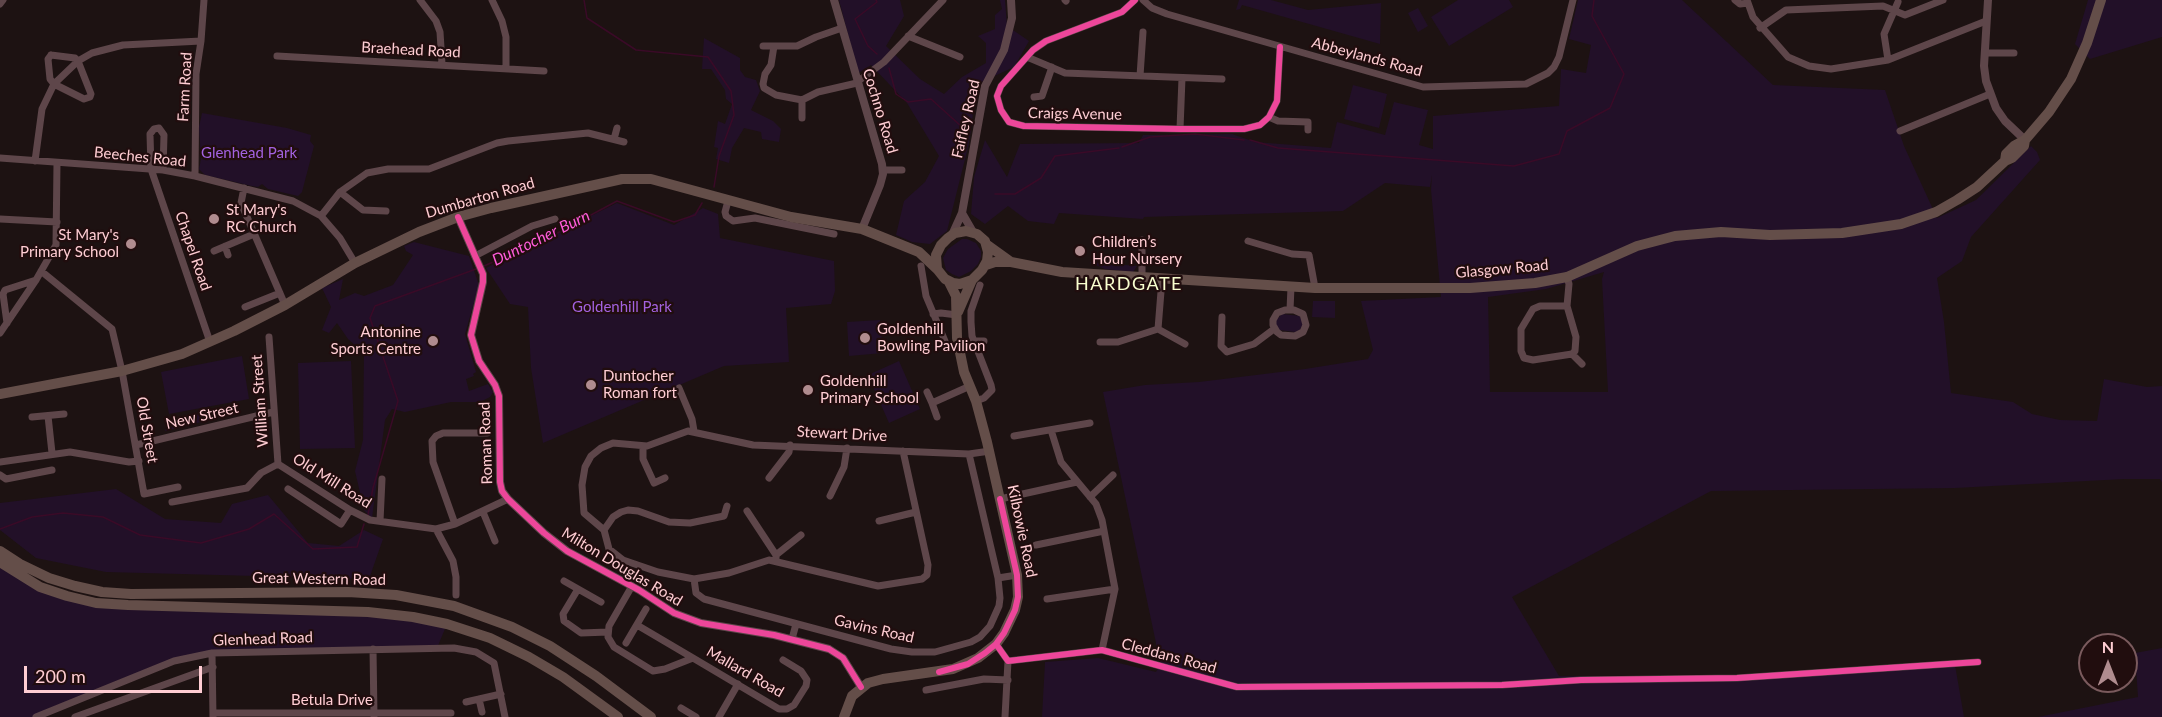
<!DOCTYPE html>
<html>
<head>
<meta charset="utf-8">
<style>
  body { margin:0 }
  #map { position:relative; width:2162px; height:717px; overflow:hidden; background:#1d1212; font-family:Lato,sans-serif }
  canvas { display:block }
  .north { position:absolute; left:2078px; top:633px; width:60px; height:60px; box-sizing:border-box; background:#210d0e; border:2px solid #7a5a5d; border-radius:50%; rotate:0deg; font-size:16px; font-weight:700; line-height:24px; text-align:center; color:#ffcdd3 }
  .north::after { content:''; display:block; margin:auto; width:21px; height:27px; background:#b08c8f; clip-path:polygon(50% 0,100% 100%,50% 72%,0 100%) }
  .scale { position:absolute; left:24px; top:666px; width:178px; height:27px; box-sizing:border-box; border:3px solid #ffcdd3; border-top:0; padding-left:8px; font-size:18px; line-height:21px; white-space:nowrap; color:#ffcdd3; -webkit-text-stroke:4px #210d0e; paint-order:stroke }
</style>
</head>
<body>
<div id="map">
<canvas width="2162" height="717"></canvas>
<div class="north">N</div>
<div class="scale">200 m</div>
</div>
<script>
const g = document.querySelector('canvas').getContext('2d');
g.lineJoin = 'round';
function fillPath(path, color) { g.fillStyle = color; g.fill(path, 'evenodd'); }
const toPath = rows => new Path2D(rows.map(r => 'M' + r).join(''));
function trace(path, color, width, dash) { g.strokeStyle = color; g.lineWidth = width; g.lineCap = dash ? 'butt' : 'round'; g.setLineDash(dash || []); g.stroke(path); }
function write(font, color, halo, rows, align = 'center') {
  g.font = font + ' Lato,sans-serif'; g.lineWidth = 4.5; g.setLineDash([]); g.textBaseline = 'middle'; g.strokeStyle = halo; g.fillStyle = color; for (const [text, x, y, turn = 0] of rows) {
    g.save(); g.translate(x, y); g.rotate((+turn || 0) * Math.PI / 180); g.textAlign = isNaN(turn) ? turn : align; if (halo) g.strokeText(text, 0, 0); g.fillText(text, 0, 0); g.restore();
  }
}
const green = toPath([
  [839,0,900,0,904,16,886,46,920,79,944,94,962,77,986,63,986,43,978,36,995,29,995,15,1002,9,1000,0,1005,0,1007,26,1029,41,1014,67,977,84,969,143,947,231,930,244,912,242,896,235,904,201,925,182,939,156,907,103,871,65,858,73],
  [1239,0,1271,0,1308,10,1381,3,1380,44,1242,5,1240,9,1236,10],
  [1458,0,1509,0,1513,7,1449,46,1431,17],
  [1578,0,1682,0,1773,85,1885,90,1904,146,1937,218,1976,200,2031,146,2037,152,2040,160,1971,237,1962,261,1937,278,1944,322,1951,393,2013,402,2032,414,2060,420,2097,421,2104,379,2147,387,2162,386,2162,482,2160,479,2124,479,1955,488,1711,491,1512,597,1559,676,1737,678,1955,665,1964,717,1042,717,1045,662,1098,658,1156,672,1161,663,1156,655,1156,643,1103,392,1145,385,1199,382,1305,369,1368,359,1373,350,1361,301,1441,297,1431,190,1432,175,1430,187,1385,183,1343,211,1144,217,1143,219,1059,213,1054,224,1028,221,1008,206,985,224,971,214,974,177,985,140,1007,177,1020,144,1139,143,1143,135,1232,134,1255,142,1331,148,1337,122,1385,135,1394,102,1428,110,1419,145,1433,149,1433,116,1559,106,1561,69,1586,73,1591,45,1569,39],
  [1604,272,1602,279,1608,392,1490,392,1488,297,1546,289],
  [2088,0,2162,0,2162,37,2090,59,2075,44],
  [1418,8,1428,26,1418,32,1408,13],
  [704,38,740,58,740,70,745,77,756,80,760,91,751,110,773,121,781,129,779,142,762,139,761,132,744,128,732,148,729,163,716,159,718,148,714,147,718,121,725,124,732,104,726,99,725,90,711,69,702,69],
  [1353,85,1387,94,1379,128,1344,119],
  [202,113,287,128,311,135,310,141,314,146,302,192,298,196,268,189,262,184,258,187,252,186,205,175,199,169,201,159,199,127],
  [617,203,674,225,703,208,718,214,720,238,834,261,835,291,831,304,786,308,789,362,724,366,543,443,531,368,528,307,510,304,486,268],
  [962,239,967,239,976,243,981,251,981,257,978,264,971,271,959,277,952,274,946,270,943,258,948,249],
  [414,242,469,256,479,285,465,334,476,372,473,374,474,376,466,379,469,391,488,384,493,392,490,397,480,402,451,402,405,412,392,409,385,420,372,518,364,510,355,471,363,440,364,353,348,339,337,323,329,333,322,330,331,307,322,288,343,279,339,300,355,293,364,296,393,285,413,255,406,251,404,246],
  [1089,262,1137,266,1133,272,1105,269],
  [1313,301,1335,301,1335,318,1312,317],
  [1282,314,1300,316,1303,324,1300,330,1295,332,1279,330,1276,326,1276,320],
  [880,320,883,353,849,356,847,322],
  [242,356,249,399,169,414,161,372],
  [351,361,355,448,300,449,298,363],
  [899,361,920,409,889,423,868,375],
  [199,414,201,422,165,431,169,421],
  [116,489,165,519,221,523,232,504,268,495,308,543,339,546,364,530,383,539,369,579,106,572,36,558,0,530,0,503],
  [0,562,14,572,81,600,368,612,447,624,437,648,212,653,174,661,36,717,0,717],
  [2162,648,2162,717,2038,717,2138,697,2135,653]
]);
const stream = toPath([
  [584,0,587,18,636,50,708,57,731,91,734,115,719,156,714,187],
  [876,0,877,2,855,19,868,46,877,54],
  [889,68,896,94,908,102,931,99,962,127],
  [1250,140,1278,148,1514,166,1559,154,1567,131,1610,108,1624,74,1592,16,1594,0],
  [1122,147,1150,137,1195,134,1244,140],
  [995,194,1015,194,1041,178,1055,156,1119,148],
  [484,266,550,237,617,201,674,222,695,215,702,203],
  [368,515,373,488,398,401,370,318,375,306,476,269],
  [0,529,32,517,63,513,103,517,140,535,201,543,249,529,274,514,313,549,357,547,364,524]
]);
const minor = toPath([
  [420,0,436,21,440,32,442,64],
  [492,0,502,21,506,37,506,69],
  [1065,0,1066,1],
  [1135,0,1122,12,1046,41,1033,50,1001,86,997,96,1001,110,1009,122,1024,126,1180,129,1244,129,1260,125,1269,117,1277,101,1280,47],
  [1143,0,1152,8,1167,14,1423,87,1526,84,1548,73,1554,67,1559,57,1573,0],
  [1735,0,1740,4,1748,3],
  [1747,0,1753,17,1788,57,1809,66,1831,69,1888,60,1986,21],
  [0,4,3,0],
  [1760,28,1786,10,1883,6,1905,15,1943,0],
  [908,36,960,57],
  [763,46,797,46,816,37,842,28],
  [774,46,771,65,765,74,763,84,764,88,776,95,802,100,818,92,857,83],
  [1985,53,2014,53],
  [51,55,75,58,78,61,91,94,90,97,84,99,54,84,50,79,48,59,51,55],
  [277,56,544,71],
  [1027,57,1065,73,1222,79],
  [1888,60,1884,34,1898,2],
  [1140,76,1143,32],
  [861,79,884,62,943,0],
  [1034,97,1042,96,1052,67],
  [802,100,802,118],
  [1269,117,1278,121,1308,122,1308,130],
  [1180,129,1182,78],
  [1900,131,1990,94],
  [614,139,617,128],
  [0,158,163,170,195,176,293,201,321,216,340,238,355,263],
  [35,161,42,109,54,84,78,61,92,53,123,45,201,41],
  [163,170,164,135,159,128,154,129,150,134,151,169,210,342],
  [883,170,902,170],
  [195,176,196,74,201,41,204,0],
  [244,188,241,203,285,305],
  [340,192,363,210,386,211],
  [728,201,725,212,726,216,733,221,755,218,834,234],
  [321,216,340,192,367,173,388,169,429,169,497,143,508,141,588,133,624,142],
  [0,219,57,222],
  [1248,241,1292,254,1309,255,1315,288],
  [225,246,228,255],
  [214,251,254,234],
  [475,256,532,226,555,219],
  [921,266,926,296,945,341],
  [41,271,112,329,122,371,144,494,178,487],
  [1567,277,1569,284,1567,306,1576,337,1575,351,1572,354],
  [1142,278,1142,240],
  [1567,306,1540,306,1533,309,1521,329,1521,351,1524,358,1533,360,1572,354,1582,364],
  [245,307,280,293],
  [1285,310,1294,310,1303,314,1306,325,1303,332,1295,336,1281,335,1277,332,1273,325,1273,320,1277,313,1285,310],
  [1290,310,1291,287],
  [933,314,941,313,957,315],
  [1222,317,1221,346,1227,352,1254,344,1274,329],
  [7,323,3,294,5,290,36,280],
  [1158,329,1185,344],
  [0,333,36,280,56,245,57,163],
  [269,337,278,464],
  [974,341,984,341],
  [1100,342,1118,342,1158,329,1162,279],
  [679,388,692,419,694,431],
  [927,392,932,403],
  [976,401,984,398,992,390,991,385,972,336,971,322,971,311,980,285],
  [48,416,52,453],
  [32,417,64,414],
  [937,417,932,403,970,386],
  [1051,430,1061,462,1096,504,1102,520,1115,589,1102,650],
  [1014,436,1090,423],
  [136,445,273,412],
  [643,446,643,459,654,483,665,478],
  [0,462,70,452,129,462,139,461],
  [278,464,350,510,370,520,436,529,455,524,508,499],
  [0,475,6,479,52,470],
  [769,478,789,452,790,445],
  [288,489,341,524,350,510],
  [830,496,844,467,847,448],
  [1090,497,1113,475],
  [1000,499,1077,482],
  [172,502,247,488,261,473,278,464],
  [747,511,776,555,776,561],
  [483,512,495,541],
  [380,521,382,479],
  [879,521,916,512],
  [455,524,433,462,432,441,436,436,443,433,487,433],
  [436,529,453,561,456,577,456,595],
  [604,530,584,513,582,485,585,467,591,456,601,448,613,443,647,446,688,431,753,445,969,454,990,451],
  [604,530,609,549,623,560,658,572,694,579,729,573,769,560,878,586,922,579,927,575,928,565,903,451],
  [604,530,613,517,621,512,628,510,638,511,669,522,690,523,724,516,727,506],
  [1036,545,1104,531],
  [776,555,801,535],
  [998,578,1017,575],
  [694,579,696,593,704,599,891,649,912,652,935,652,971,642,980,637,990,626,999,606,1000,598,998,578,969,454],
  [564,581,601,602],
  [632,586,609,626,608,637,614,647,653,671,665,669,693,658,779,709,787,709,794,705,806,686,807,680,801,671,783,660],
  [578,589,563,614,564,621,581,633,608,632],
  [1047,599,1115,589],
  [637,625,693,658],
  [792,639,796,624],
  [626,643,646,609],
  [996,644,1008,661,1102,650,1237,687,1502,685,1581,680,1737,678,1978,662],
  [373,649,374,716],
  [212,653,213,717],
  [926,690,984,679,1008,680],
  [479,699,482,712],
  [466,702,501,694],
  [681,708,696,717],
  [213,713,451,713],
  [36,717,174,661,212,653,454,648,476,652,494,663,505,717],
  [75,717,213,667],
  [719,717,738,684],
  [1005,717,1008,661]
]);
const tertiary = toPath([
  [834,0,882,164,883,174,880,185,862,229],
  [1988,0,1984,66,1986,81,1996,108,2005,121,2025,140],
  [962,213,973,232],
  [458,217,483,274,483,282,471,335,479,361,495,385,499,396,500,482,502,491,508,499,544,533,567,551,639,590,674,613,701,623,774,635,829,649,843,658,861,687],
  [952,235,962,213,985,86,1004,50,1012,18,1011,0]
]);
const primary = toPath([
  [2005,161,2006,154,2014,146,2025,140],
  [966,231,977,234,985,241,988,252,987,261,982,270,972,280,960,284,953,283,945,279,937,269,936,255,941,245,948,238,955,233,966,231],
  [986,244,1011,262],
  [986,265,995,262,1011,262,1062,272,1315,288,1470,288,1535,283,1567,277,1637,246,1675,236,1721,232,1770,235,1842,233,1901,224,1936,212,1957,200,1977,187,2005,161,2012,158,2024,146,2025,140,2049,112,2071,79,2087,43,2101,0],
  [958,312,972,280],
  [0,394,122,371,182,354,234,331,285,305,355,263,419,232,458,217,491,208,622,179,651,179,791,217,862,229,919,252,937,269],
  [0,551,20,564,49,578,75,586,102,592,131,594,348,592,396,595,454,606,512,627,550,646,596,676,651,717],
  [0,562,40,587,67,596,96,603,128,605,368,612,413,617,447,624,490,638,529,657,563,677,618,717],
  [844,717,852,696,868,683,883,679,953,669,978,658,996,644,1004,633,1015,610,1018,597,1017,575,987,442,976,401,964,372,957,338,956,296,949,282]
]);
const cycleway = toPath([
  [1135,0,1122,12,1046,41,1033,50,1001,86,997,96,1001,110,1009,122,1024,126,1180,129,1244,129,1260,125,1269,117,1277,101,1280,47],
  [458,217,483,274,483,282,471,335,479,361,495,385,499,396,500,482,502,491,508,499,544,533,567,551,639,590,674,613,701,623,774,635,829,649,843,658,861,687],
  [996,644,1008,661,1102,650,1237,687,1502,685,1581,680,1737,678,1978,662],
  [939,672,968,664,985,653,996,644,1004,633,1015,610,1018,597,1017,575,1000,499]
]);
const markers = [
  [214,219,6,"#b08c8f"],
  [131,244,6,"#b08c8f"],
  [1080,251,6,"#b08c8f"],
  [865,338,6,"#b08c8f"],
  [433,341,6,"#b08c8f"],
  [591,385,6,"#b08c8f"],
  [808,390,6,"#b08c8f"]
];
const streetNames = [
  ["Braehead Road",411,50,3],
  ["Abbeylands Road",1367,57,15],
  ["Farm Road",185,87,-87],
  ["Cochno Road",880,111,73],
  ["Craigs Avenue",1075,114,1],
  ["Faifley Road",966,119,-77],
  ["Beeches Road",140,157,6],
  ["Dumbarton Road",480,198,-16],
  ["Chapel Road",193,251,71],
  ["Glasgow Road",1502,269,-5],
  ["William Street",260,401,-94],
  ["New Street",202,416,-13],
  ["Old Street",147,430,80],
  ["Stewart Drive",842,434,3],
  ["Roman Road",486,443,-92],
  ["Old Mill Road",332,481,32],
  ["Kilbowie Road",1022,531,78],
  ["Milton Douglas Road",622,567,31],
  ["Great Western Road",319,579,1],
  ["Gavins Road",874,629,13],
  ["Glenhead Road",263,639,-2],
  ["Cleddans Road",1169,656,15],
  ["Mallard Road",745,672,30],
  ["Betula Drive",332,700]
];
const parkNames = [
  ["Glenhead Park",249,153],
  ["Goldenhill Park",622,307]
];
const poiNames = [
  ["St Mary's",226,210],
  ["RC Church",226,227],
  ["St Mary's",119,235,"right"],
  ["Primary School",119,252,"right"],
  ["Children’s",1092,242],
  ["Hour Nursery",1092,259],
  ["Goldenhill",877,329],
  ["Bowling Pavilion",877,346],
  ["Antonine",421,332,"right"],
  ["Sports Centre",421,349,"right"],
  ["Duntocher",603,376],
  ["Roman fort",603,393],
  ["Goldenhill",820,381],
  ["Primary School",820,398]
];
const waterNames = [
  ["Duntocher Burn",541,238,-26]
];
const quarterNames = [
  ["HARDGATE",1129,284]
];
fillPath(green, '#221028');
trace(stream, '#3a0a27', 1.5);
trace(minor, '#5e464a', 7);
trace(tertiary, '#5e464a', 8);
trace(primary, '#644e49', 10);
trace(cycleway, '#ed469a', 6);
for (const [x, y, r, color] of markers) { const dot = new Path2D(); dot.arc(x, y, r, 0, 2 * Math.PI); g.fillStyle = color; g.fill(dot); trace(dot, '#210d0e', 2); }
write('15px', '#ffcdd3', '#210d0e', streetNames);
write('15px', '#a362e0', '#210d0e', parkNames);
write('15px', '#ffcdd3', '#210d0e', poiNames, 'left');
write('italic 16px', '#fe5cd9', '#210d0e', waterNames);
g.letterSpacing = '1.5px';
write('18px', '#f9ffcf', '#210d0e', quarterNames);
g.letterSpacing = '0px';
</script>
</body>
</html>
